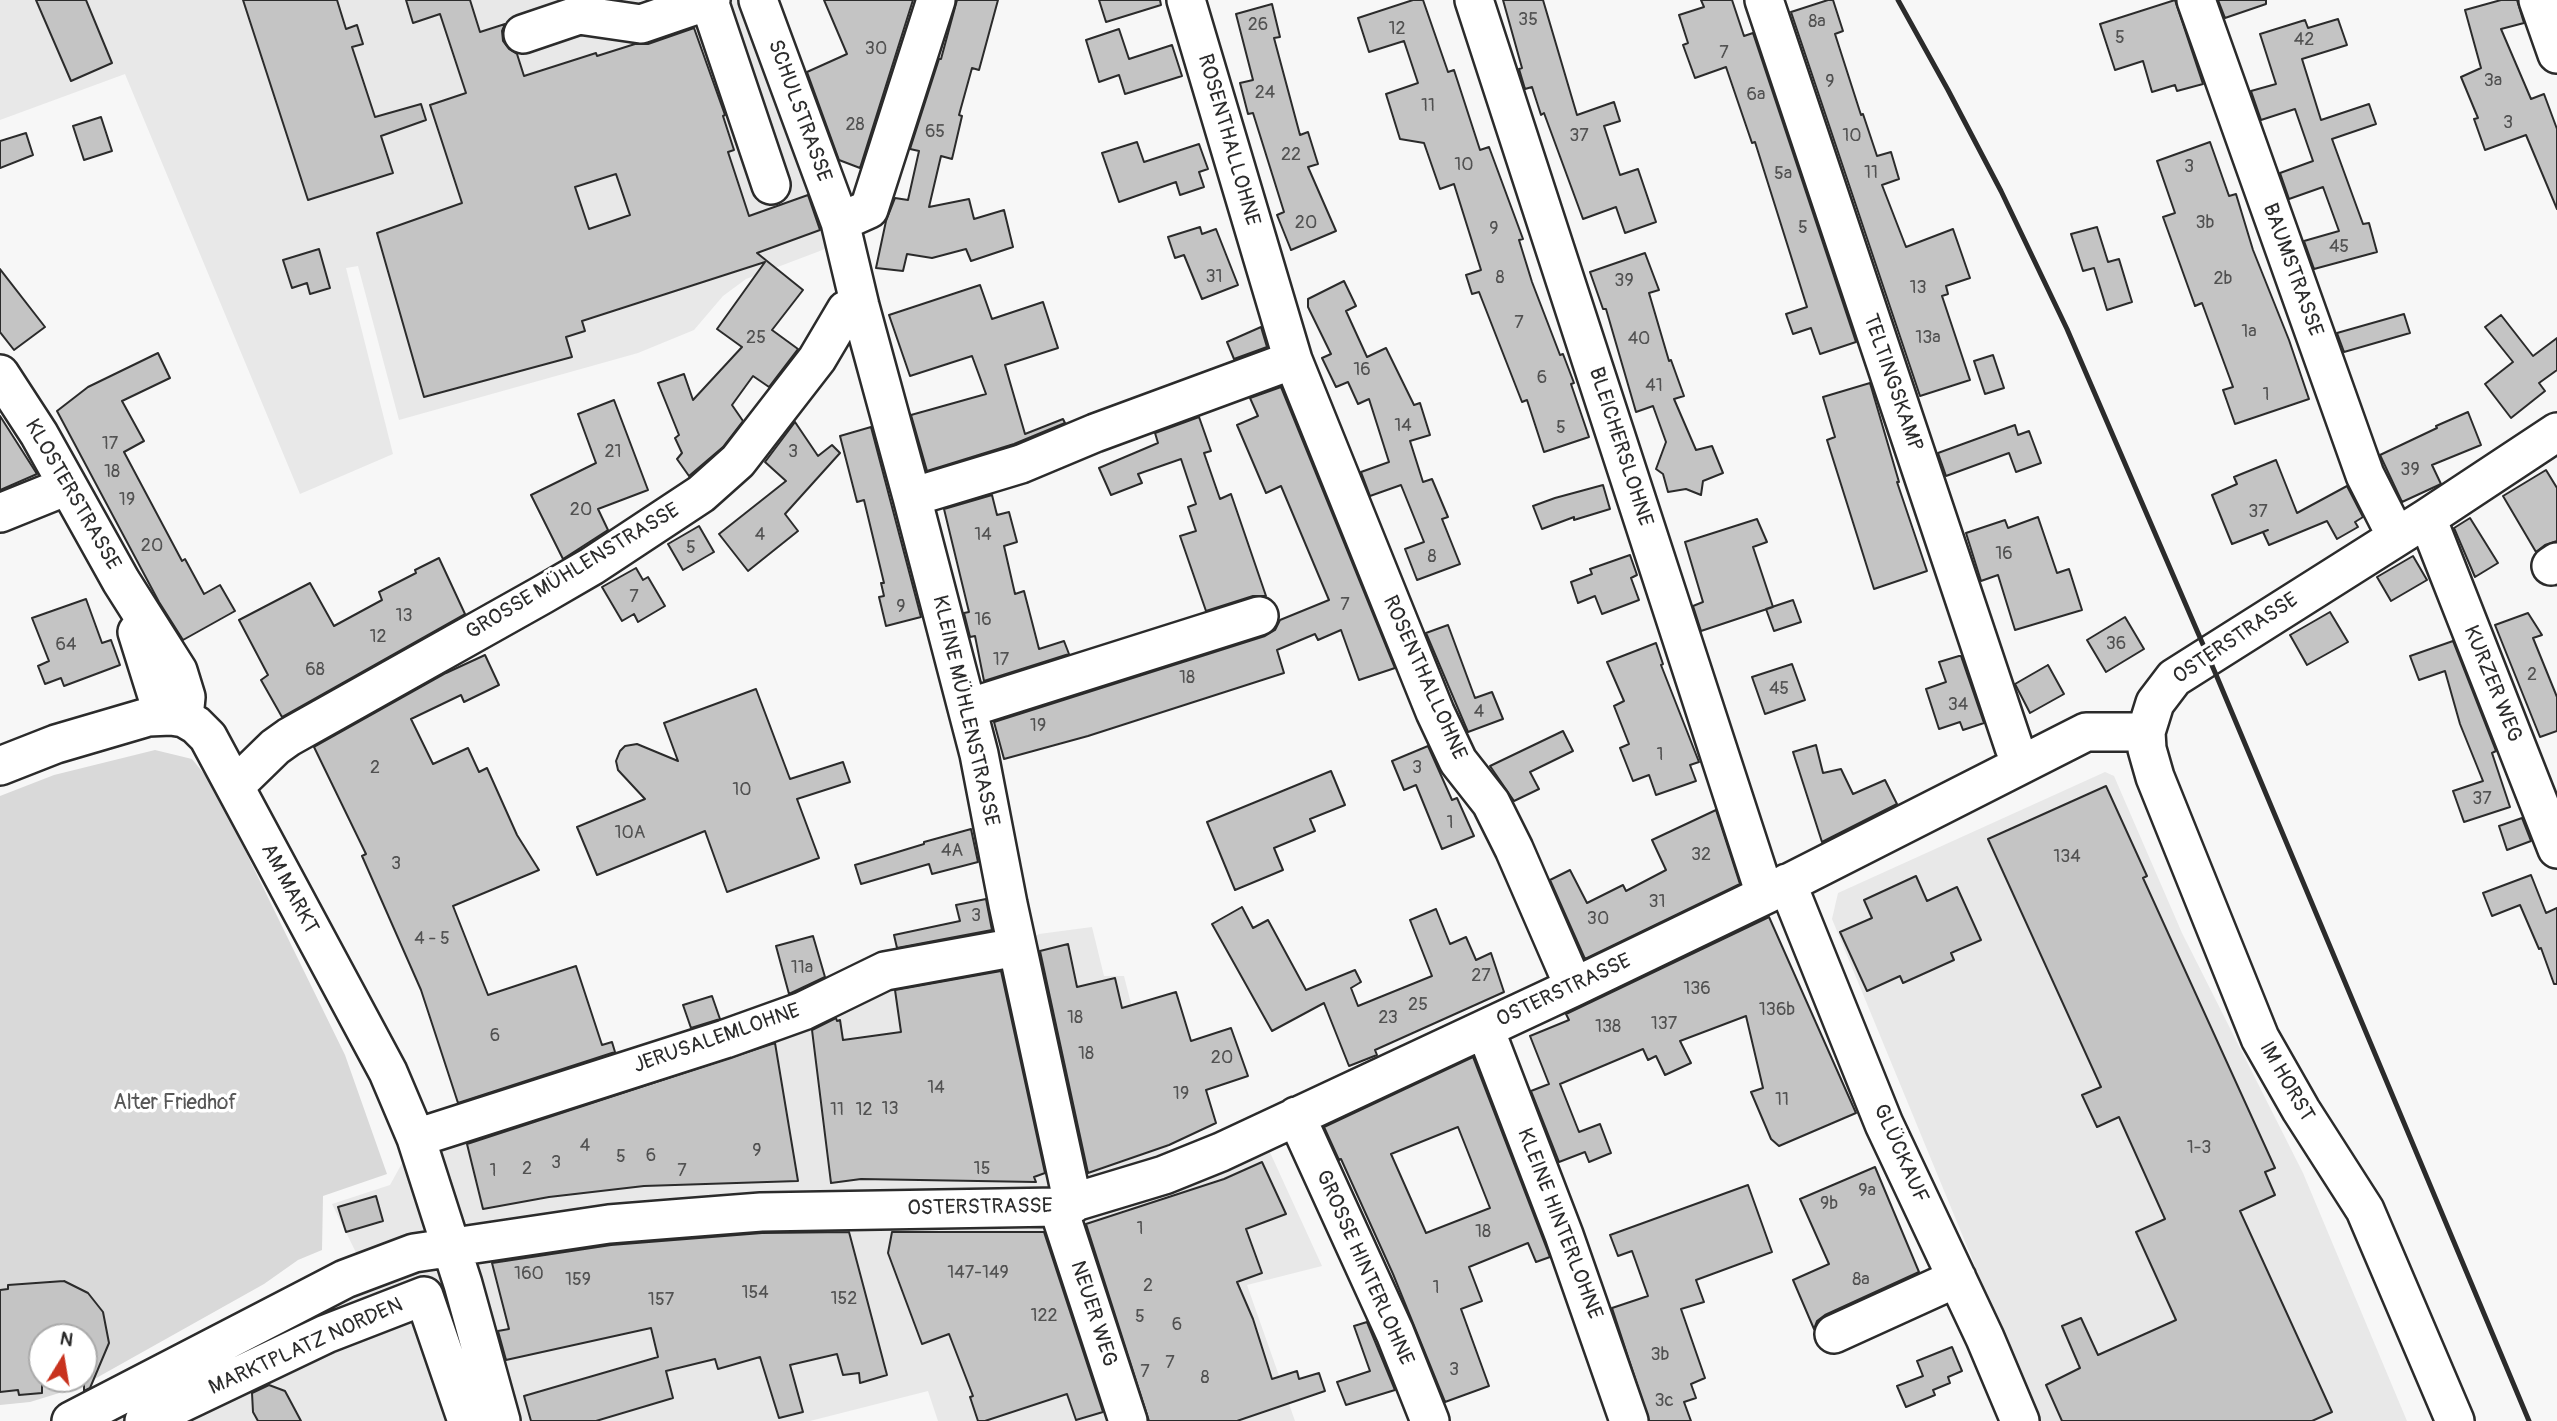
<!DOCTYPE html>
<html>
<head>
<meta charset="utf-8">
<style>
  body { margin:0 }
  #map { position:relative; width:2557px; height:1421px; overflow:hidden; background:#f7f7f7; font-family:Pangolin,sans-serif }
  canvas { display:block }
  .north { position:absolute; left:28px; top:1323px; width:70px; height:70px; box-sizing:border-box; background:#fff; border:2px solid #aaa; border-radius:50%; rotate:11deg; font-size:19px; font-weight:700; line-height:28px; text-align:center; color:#2b2b2b }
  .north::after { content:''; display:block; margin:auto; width:24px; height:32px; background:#c8321e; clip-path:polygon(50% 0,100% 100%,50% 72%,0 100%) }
</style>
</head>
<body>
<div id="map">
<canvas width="2557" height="1421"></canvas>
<div class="north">N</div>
</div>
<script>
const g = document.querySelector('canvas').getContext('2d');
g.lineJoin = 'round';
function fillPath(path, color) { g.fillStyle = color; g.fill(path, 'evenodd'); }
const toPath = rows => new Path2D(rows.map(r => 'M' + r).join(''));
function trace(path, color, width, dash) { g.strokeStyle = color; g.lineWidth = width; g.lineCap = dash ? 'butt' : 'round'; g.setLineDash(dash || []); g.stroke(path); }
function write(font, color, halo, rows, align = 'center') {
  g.font = font + ' Pangolin,sans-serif'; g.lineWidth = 7; g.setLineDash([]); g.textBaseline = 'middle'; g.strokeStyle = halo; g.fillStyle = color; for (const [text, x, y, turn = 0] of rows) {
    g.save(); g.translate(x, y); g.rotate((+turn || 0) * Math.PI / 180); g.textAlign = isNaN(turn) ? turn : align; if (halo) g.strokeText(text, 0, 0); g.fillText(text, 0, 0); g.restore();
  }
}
const built = toPath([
  [0,0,737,0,755,36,833,246,746,279,723,296,694,330,638,353,399,420,358,266,346,268,393,454,300,494,125,74,0,120],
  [2105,772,2114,776,2182,933,2303,1173,2407,1421,2039,1421,1832,919,1838,893],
  [1092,927,1104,976,1124,976,1177,1185,1268,1148,1322,1266,1247,1285,1295,1421,938,1421,928,1391,810,1421,103,1421,267,1339,374,1289,332,1204,390,1185,416,1138,1017,947,1039,934]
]);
const green = toPath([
  [155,750,192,759,213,785,345,1055,387,1174,323,1196,322,1250,298,1260,264,1284,82,1386,30,1402,0,1405,0,796,54,775],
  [42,1337,84,1337,84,1379,42,1379]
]);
const building = toPath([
  [36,0,86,0,112,63,71,81,36,0],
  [243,0,337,0,346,29,357,25,363,44,352,47,375,117,421,104,426,120,381,136,393,173,308,200,243,0],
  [406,0,470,0,480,32,505,24,502,31,503,41,509,49,517,54,524,76,596,53,597,56,635,44,648,44,694,28,725,115,723,116,734,150,728,152,749,216,808,195,820,230,757,253,803,290,772,330,798,349,769,387,753,376,732,405,743,421,723,447,689,476,677,459,682,453,675,438,679,435,658,383,684,374,693,400,742,347,717,329,765,262,582,321,585,331,566,337,572,357,424,397,377,233,462,203,430,105,466,93,440,14,413,23,406,0],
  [616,174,630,215,589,229,575,187,616,174],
  [824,0,913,0,860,168,839,160,807,72,847,54,824,0],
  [957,0,998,0,979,70,972,68,959,115,962,116,952,159,941,156,929,207,969,199,974,219,1004,210,1013,247,971,261,966,249,932,258,907,254,903,271,876,268,886,221,895,198,908,200,919,151,910,149,939,59,941,59,957,0],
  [1099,0,1160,0,1161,5,1106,22,1099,0],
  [1413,0,1423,0,1448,72,1454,70,1480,150,1489,147,1523,239,1519,240,1532,282,1560,355,1563,354,1574,383,1571,384,1589,437,1544,452,1527,400,1522,402,1479,292,1472,294,1466,275,1481,270,1454,184,1440,189,1424,143,1400,139,1386,94,1418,83,1404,41,1369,52,1358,18,1413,0],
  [1503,0,1543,0,1577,115,1614,102,1620,121,1604,126,1620,175,1638,169,1656,222,1625,233,1616,207,1583,219,1544,113,1541,115,1532,87,1525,89,1519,69,1522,68,1503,0],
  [1701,0,1732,0,1744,36,1753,33,1856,342,1820,354,1811,328,1793,334,1786,314,1807,307,1755,142,1752,143,1726,67,1695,78,1683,45,1688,43,1679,15,1704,7,1701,0],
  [1828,0,1833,0,1843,31,1835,34,1861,115,1863,114,1877,156,1891,152,1899,179,1882,185,1906,247,1953,229,1970,278,1946,286,1948,294,1942,296,1970,380,1920,396,1791,12,1828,0],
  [2175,0,2203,84,2177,91,2175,85,2152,92,2143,61,2115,70,2100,24,2175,0],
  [2218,0,2266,0,2266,4,2225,18,2218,0],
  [2501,0,2517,0,2524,23,2501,29,2531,99,2544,94,2557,129,2557,209,2526,135,2485,150,2474,119,2478,118,2461,77,2481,68,2465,10,2501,0],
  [1272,4,1280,37,1274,38,1300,135,1308,132,1318,164,1308,167,1336,231,1291,250,1277,215,1284,212,1253,113,1248,114,1240,83,1253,80,1236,14,1272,4],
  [2338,19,2347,45,2302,59,2321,120,2369,104,2376,124,2332,139,2363,224,2369,223,2377,252,2314,269,2304,241,2339,231,2323,187,2289,199,2280,173,2313,161,2295,109,2261,120,2251,91,2276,84,2260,34,2305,20,2308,28,2338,19],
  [1119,29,1129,59,1172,45,1182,76,1125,94,1119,75,1099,82,1086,40,1119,29],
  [101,117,112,151,84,160,73,126,101,117],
  [26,133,33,155,0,168,0,141,26,133],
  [1137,142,1144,162,1199,144,1208,169,1199,172,1204,187,1180,195,1176,182,1119,202,1102,153,1137,142],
  [2210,142,2229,196,2236,194,2253,250,2289,340,2309,399,2235,424,2223,390,2233,387,2202,303,2195,306,2163,217,2175,213,2157,161,2210,142],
  [1200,227,1202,234,1216,229,1238,285,1202,299,1184,255,1175,258,1168,237,1200,227],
  [2097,227,2108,262,2119,259,2132,302,2107,310,2094,268,2083,271,2071,234,2097,227],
  [319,249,330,288,310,294,307,283,292,288,283,260,319,249],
  [1645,253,1659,290,1649,293,1669,361,1671,360,1684,396,1674,399,1696,450,1712,446,1723,473,1703,481,1701,495,1686,489,1668,492,1663,474,1656,469,1666,442,1653,406,1636,412,1606,309,1603,309,1590,272,1645,253],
  [0,269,45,327,14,350,0,332,0,269],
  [1344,281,1356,306,1346,311,1367,357,1386,348,1414,405,1420,403,1430,435,1410,441,1423,482,1432,479,1448,517,1442,519,1460,564,1417,580,1405,549,1424,542,1401,485,1370,496,1361,472,1389,462,1369,399,1358,404,1348,382,1336,387,1322,358,1331,354,1308,307,1308,299,1344,281],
  [980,285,992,319,1043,302,1058,348,1005,365,1025,434,1063,419,1065,423,1014,444,927,471,911,415,986,394,972,356,910,376,889,315,980,285],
  [2404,314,2410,333,2344,352,2337,333,2404,314],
  [2501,315,2533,356,2557,338,2557,370,2539,383,2545,391,2511,418,2485,384,2513,362,2485,327,2501,315],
  [1261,327,1267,347,1234,359,1227,342,1261,327],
  [158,353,170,378,122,401,144,441,124,452,182,561,185,559,204,594,220,585,235,611,183,640,159,602,57,411,88,387,158,353],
  [1993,355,2004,388,1985,394,1974,361,1993,355],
  [1870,383,1899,482,1897,482,1927,571,1874,589,1827,440,1835,437,1823,397,1870,383],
  [1281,387,1395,668,1359,680,1341,630,1318,640,1315,634,1277,650,1284,673,1088,736,1004,759,994,722,1265,636,1275,630,1280,620,1329,600,1281,486,1266,493,1237,425,1258,416,1250,398,1281,387],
  [614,400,648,490,598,509,608,530,563,559,531,495,596,463,578,414,614,400],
  [2468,412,2481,445,2432,465,2441,484,2402,502,2380,455,2437,428,2436,426,2468,412],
  [0,416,37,474,0,490,0,416],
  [1199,417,1211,451,1204,453,1220,499,1231,494,1266,596,1253,596,1206,611,1180,536,1196,531,1188,507,1196,504,1181,459,1138,474,1142,483,1111,495,1099,468,1158,443,1155,433,1199,417],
  [795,422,818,456,832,445,840,453,785,514,798,531,748,571,719,534,786,481,765,462,795,422],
  [2015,425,2018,435,2029,431,2041,463,2016,472,2009,453,1946,476,1938,453,2015,425],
  [871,427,921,617,886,626,879,597,884,596,881,583,884,583,864,500,857,502,840,436,871,427],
  [2276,460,2297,513,2347,486,2363,517,2355,522,2358,527,2337,539,2327,521,2269,545,2263,532,2268,530,2232,544,2212,495,2237,484,2234,477,2276,460],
  [2546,470,2557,488,2557,541,2545,545,2536,552,2503,496,2546,470],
  [1603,485,1610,509,1574,520,1574,517,1542,529,1533,506,1555,498,1603,485],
  [992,495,997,515,1009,512,1017,542,1004,546,1015,594,1024,591,1039,649,1064,641,1069,654,984,681,975,636,970,637,964,613,969,612,944,509,992,495],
  [2038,517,2057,573,2069,569,2082,610,2015,630,1998,575,1981,581,1966,533,2005,520,2008,528,2038,517],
  [2470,518,2498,563,2475,577,2454,528,2470,518],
  [1757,519,1767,542,1753,547,1773,607,1701,631,1693,606,1703,602,1685,542,1757,519],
  [699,526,714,552,683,570,668,544,699,526],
  [1630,555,1637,575,1631,578,1639,600,1602,614,1595,596,1578,603,1571,582,1592,574,1590,569,1630,555],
  [2413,556,2427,580,2391,601,2377,577,2413,556],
  [439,558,465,614,282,717,261,680,268,675,239,620,310,583,334,626,382,600,379,592,416,573,415,570,439,558],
  [636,568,643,580,648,577,665,606,638,622,634,614,622,621,602,587,636,568],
  [86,599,102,643,111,640,120,665,64,686,61,678,45,684,38,666,49,661,32,618,86,599],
  [1793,600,1801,622,1774,631,1766,609,1793,600],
  [2330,612,2348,642,2307,665,2290,635,2330,612],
  [2528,613,2542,635,2533,638,2557,697,2557,731,2540,737,2495,625,2528,613],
  [2125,617,2144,649,2106,672,2087,640,2125,617],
  [1448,625,1475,698,1492,692,1503,719,1468,732,1426,633,1448,625],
  [2453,641,2496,751,2492,753,2510,807,2464,822,2453,791,2483,781,2460,724,2445,671,2419,680,2410,656,2453,641],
  [1656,643,1663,664,1661,665,1699,762,1690,765,1696,781,1656,795,1649,775,1633,781,1620,748,1629,744,1614,706,1624,701,1607,662,1656,643],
  [485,655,499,685,464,702,461,695,411,719,433,764,468,748,479,772,487,768,517,835,539,870,453,906,488,995,576,966,602,1045,612,1042,615,1052,458,1103,421,990,362,856,366,854,314,747,446,673,485,655],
  [1959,656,1961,656,1984,723,1963,730,1960,722,1939,729,1926,689,1946,682,1939,662,1959,656],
  [1792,664,1805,700,1765,714,1752,677,1792,664],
  [2048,665,2064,694,2030,713,2015,684,2048,665],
  [756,689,790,779,843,762,850,782,797,799,819,858,727,892,705,831,597,875,577,827,645,799,618,770,616,761,620,751,625,746,637,744,678,761,664,723,756,689],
  [1563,731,1573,751,1530,772,1539,789,1514,801,1490,766,1563,731],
  [1816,745,1823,773,1841,769,1853,794,1885,780,1897,804,1822,842,1793,752,1816,745],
  [1428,746,1452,800,1457,798,1474,836,1442,849,1416,785,1404,790,1392,761,1428,746],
  [1331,771,1345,805,1310,819,1315,831,1274,848,1283,870,1235,890,1207,822,1331,771],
  [2106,786,2147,876,2143,878,2275,1168,2265,1172,2275,1195,2240,1211,2332,1412,2312,1421,2062,1421,2046,1385,2080,1368,2062,1326,2081,1318,2098,1355,2176,1320,2136,1232,2165,1219,2119,1117,2097,1127,2082,1095,2101,1087,1988,839,2106,786],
  [1716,810,1740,884,1585,959,1550,880,1570,870,1587,903,1623,885,1626,891,1666,870,1652,840,1716,810],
  [2522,818,2531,841,2507,850,2499,826,2522,818],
  [971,829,978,862,932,874,929,864,861,884,855,865,924,844,924,842,971,829],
  [2531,875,2546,913,2557,908,2557,984,2554,984,2541,948,2539,949,2520,905,2492,916,2483,893,2531,875],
  [1916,876,1927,901,1957,887,1981,940,1951,953,1954,960,1903,983,1900,976,1867,991,1840,932,1872,918,1864,900,1916,876],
  [986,899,992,930,897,948,894,935,960,921,956,905,986,899],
  [1242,907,1253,928,1268,920,1306,990,1355,970,1361,982,1351,988,1358,1006,1432,976,1410,920,1436,909,1450,944,1466,937,1476,960,1491,953,1504,992,1375,1050,1377,1055,1349,1066,1324,1003,1272,1031,1212,924,1242,907],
  [1769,917,1856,1113,1779,1146,1771,1139,1751,1092,1763,1088,1746,1016,1680,1041,1691,1063,1665,1075,1656,1056,1648,1060,1643,1049,1560,1084,1579,1132,1600,1124,1611,1153,1589,1162,1585,1152,1559,1162,1531,1091,1549,1084,1530,1036,1569,1020,1566,1014,1769,917],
  [813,936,825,977,789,994,776,946,813,936],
  [1068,944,1077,987,1115,978,1122,1008,1176,992,1191,1041,1231,1028,1248,1076,1206,1090,1216,1123,1169,1145,1088,1173,1040,951,1068,944],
  [1001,971,1045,1173,1034,1177,1036,1182,861,1179,831,1183,812,1030,836,1018,837,1021,840,1020,843,1040,901,1032,895,990,1001,971],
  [712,996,720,1019,691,1028,683,1005,712,996],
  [775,1043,798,1181,644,1186,549,1197,483,1209,467,1144,775,1043],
  [1473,1057,1550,1257,1536,1262,1528,1243,1469,1267,1482,1301,1461,1309,1489,1386,1445,1402,1393,1274,1341,1159,1339,1160,1324,1127,1473,1057],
  [1458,1127,1490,1208,1426,1233,1391,1154,1458,1127],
  [1262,1162,1286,1214,1246,1229,1262,1273,1237,1282,1253,1319,1272,1379,1297,1371,1299,1379,1319,1373,1325,1391,1237,1421,1149,1421,1086,1224,1224,1179,1262,1162],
  [1875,1167,1919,1272,1825,1315,1817,1321,1814,1329,1793,1280,1829,1264,1800,1199,1875,1167],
  [1748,1185,1772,1252,1696,1280,1704,1302,1681,1309,1705,1378,1691,1384,1696,1398,1684,1402,1691,1421,1649,1421,1612,1308,1648,1296,1632,1251,1618,1256,1610,1235,1748,1185],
  [376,1196,383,1221,346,1232,338,1207,376,1196],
  [849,1232,887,1375,860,1383,859,1373,843,1375,837,1354,790,1365,803,1412,779,1418,760,1357,718,1369,715,1359,666,1371,673,1398,596,1421,531,1421,524,1396,658,1357,651,1328,506,1360,498,1331,509,1329,492,1263,611,1245,762,1233,849,1232],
  [892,1232,1044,1232,1103,1412,1076,1420,1067,1394,985,1421,978,1421,970,1397,973,1396,949,1334,922,1344,888,1253,892,1232],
  [64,1281,88,1293,103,1312,109,1343,90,1388,84,1391,84,1337,42,1337,42,1393,19,1395,18,1390,0,1392,0,1290,8,1289,8,1285,64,1281],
  [1367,1322,1395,1390,1346,1405,1337,1382,1370,1371,1354,1326,1367,1322],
  [1952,1347,1962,1371,1948,1377,1950,1383,1933,1390,1935,1395,1906,1407,1897,1386,1923,1376,1917,1361,1952,1347],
  [269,1385,285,1391,301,1421,258,1421,253,1412,252,1393,269,1385]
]);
const minor = toPath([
  [758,0,840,222,860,306,912,497,979,754,1008,904,1073,1204],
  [1186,0,1293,360,1435,712,1458,761,1491,803,1514,849,1574,987],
  [1474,0,1761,882,1767,894],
  [1764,0,2014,747,2023,764],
  [2196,0,2365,475,2396,536],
  [2538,0,2557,54],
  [709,1,771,185],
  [523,34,579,15,641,24,711,0],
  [840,222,869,209,936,0],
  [0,374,39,434,121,581,178,671,186,697,184,718],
  [912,497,1021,464,1095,433,1293,360],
  [0,513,67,486],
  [2427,518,2557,849],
  [2551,566,2557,562],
  [137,632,158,699,158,716],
  [968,708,1259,616],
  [0,766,56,744,148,717,171,716,184,718,196,725,208,737,388,1072,416,1138,463,1284,501,1421],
  [235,786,275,747,289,737,542,595,592,566,701,494,738,461,817,359,846,310,860,306],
  [1787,883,1884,1124,1985,1338,2020,1421],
  [1485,1029,1564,1235,1629,1421],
  [1296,1116,1395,1333,1430,1421],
  [416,1138,725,1039,803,1011,885,971,1017,947],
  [1058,1207,1128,1421],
  [1834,1334,1957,1278],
  [71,1421,345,1279,414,1253,609,1224,684,1218,761,1212,1058,1207,1164,1175,1221,1152,1574,987,1767,894,2086,732,2146,732],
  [144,1421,326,1334,424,1296,467,1421],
  [2455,1421,2365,1210,2301,1110,2260,1038,2155,777,2147,749,2146,732,2155,703,2174,678,2427,518,2557,432]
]);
const rail = toPath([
  [1898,0,1948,90,2001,191,2067,329,2217,677,2529,1421]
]);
const numberNames = [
  ["35",1528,20],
  ["8a",1817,22],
  ["26",1258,25],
  ["12",1397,29],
  ["5",2120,38],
  ["42",2304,40],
  ["30",876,49],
  ["7",1724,53],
  ["3a",2493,81],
  ["9",1830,82],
  ["24",1265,93],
  ["6a",1756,95],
  ["11",1428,106],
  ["3",2508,123],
  ["28",855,125],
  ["65",935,132],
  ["37",1579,136],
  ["10",1852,136],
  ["22",1291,155],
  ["10",1464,165],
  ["3",2189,167],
  ["11",1871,173],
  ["5a",1783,174],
  ["20",1306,223],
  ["3b",2205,223],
  ["5",1803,228],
  ["9",1494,229],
  ["45",2339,247],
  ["31",1214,277],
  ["8",1500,278],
  ["2b",2223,279],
  ["39",1624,281],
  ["13",1918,288],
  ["7",1519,323],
  ["1a",2249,332],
  ["25",756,338],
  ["13a",1928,338],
  ["40",1639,339],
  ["16",1362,370],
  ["6",1542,378],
  ["41",1654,386],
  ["1",2266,395],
  ["14",1403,426],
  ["5",1561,428],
  ["17",110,444],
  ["21",613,452],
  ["3",793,452],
  ["39",2410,470],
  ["18",112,472],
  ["19",127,500],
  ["20",581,510],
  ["37",2258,512],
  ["4",760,535],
  ["14",983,535],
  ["20",152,546],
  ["5",691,548],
  ["16",2004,554],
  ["8",1432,557],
  ["7",634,597],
  ["7",1345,605],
  ["9",901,607],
  ["13",404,616],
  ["16",983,620],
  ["12",378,637],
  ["36",2116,644],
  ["64",66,645],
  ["17",1001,660],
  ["68",315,670],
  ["2",2532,675],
  ["18",1187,678],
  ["45",1779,689],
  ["34",1958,705],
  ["4",1479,712],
  ["19",1038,726],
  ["1",1660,755],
  ["2",375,768],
  ["3",1417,768],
  ["10",742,790],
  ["37",2482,799],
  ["1",1450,823],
  ["10A",630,833],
  ["4A",952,851],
  ["32",1701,855],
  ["134",2067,857],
  ["3",396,864],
  ["31",1657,902],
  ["3",976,916],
  ["30",1598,919],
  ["4 - 5",432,939],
  ["11a",802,968],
  ["27",1481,976],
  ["136",1697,989],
  ["25",1418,1005],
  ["136b",1777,1010],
  ["18",1075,1018],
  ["23",1388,1018],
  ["137",1664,1024],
  ["138",1608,1027],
  ["6",495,1036],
  ["18",1086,1054],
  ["20",1222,1058],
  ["14",936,1088],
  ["19",1181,1094],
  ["11",1782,1100],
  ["13",890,1109],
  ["11",837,1110],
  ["12",864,1110],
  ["4",585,1146],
  ["1-3",2199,1148],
  ["9",757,1151],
  ["6",651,1156],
  ["5",621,1157],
  ["3",556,1163],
  ["2",527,1169],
  ["15",982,1169],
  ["1",493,1171],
  ["7",682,1171],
  ["9a",1867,1191],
  ["9b",1829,1204],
  ["1",1140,1229],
  ["18",1483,1232],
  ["147-149",978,1273],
  ["160",529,1274],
  ["159",578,1280],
  ["8a",1861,1280],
  ["2",1148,1286],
  ["1",1436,1288],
  ["154",755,1293],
  ["152",844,1299],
  ["157",661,1300],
  ["122",1044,1316],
  ["5",1140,1317],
  ["6",1177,1325],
  ["3b",1660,1355],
  ["7",1170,1363],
  ["3",1454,1370],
  ["7",1145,1372],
  ["8",1205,1378],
  ["3c",1664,1401]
];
const streetNames = [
  ["SCHULSTRASSE",799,111,70],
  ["ROSENTHALLOHNE",1228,140,74],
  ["BAUMSTRASSE",2292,270,70],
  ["TELTINGSKAMP",1892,383,71],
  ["BLEICHERSLOHNE",1620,447,72],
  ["KLOSTERSTRASSE",72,495,60],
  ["GROSSE MÜHLENSTRASSE",573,572,-31],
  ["OSTERSTRASSE",2236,639,-34],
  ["ROSENTHALLOHNE",1424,678,66],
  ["KURZER WEG",2492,684,68],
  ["KLEINE MÜHLENSTRASSE",965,711,77],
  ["AM MARKT",289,889,62],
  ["OSTERSTRASSE",1564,991,-25],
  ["JERUSALEMLOHNE",717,1039,-19],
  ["IM HORST",2286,1082,60],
  ["GLÜCKAUF",1900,1154,66],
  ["OSTERSTRASSE",980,1208,-1],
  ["KLEINE HINTERLOHNE",1559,1224,69],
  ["GROSSE HINTERLOHNE",1364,1268,66],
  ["NEUER WEG",1093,1314,72],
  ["MARKTPLATZ NORDEN",306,1347,-24]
];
const parkNames = [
  ["Alter Friedhof",175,1104]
];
fillPath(built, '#e8e8e8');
fillPath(green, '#d9d9d9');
fillPath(building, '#c4c4c4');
trace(building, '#2b2b2b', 2);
trace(minor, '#2b2b2b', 42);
trace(minor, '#fff', 37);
trace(rail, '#2b2b2b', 5);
write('18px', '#515151', null, numberNames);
write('21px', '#2b2b2b', '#fff', streetNames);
write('21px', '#565656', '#fff', parkNames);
</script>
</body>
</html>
